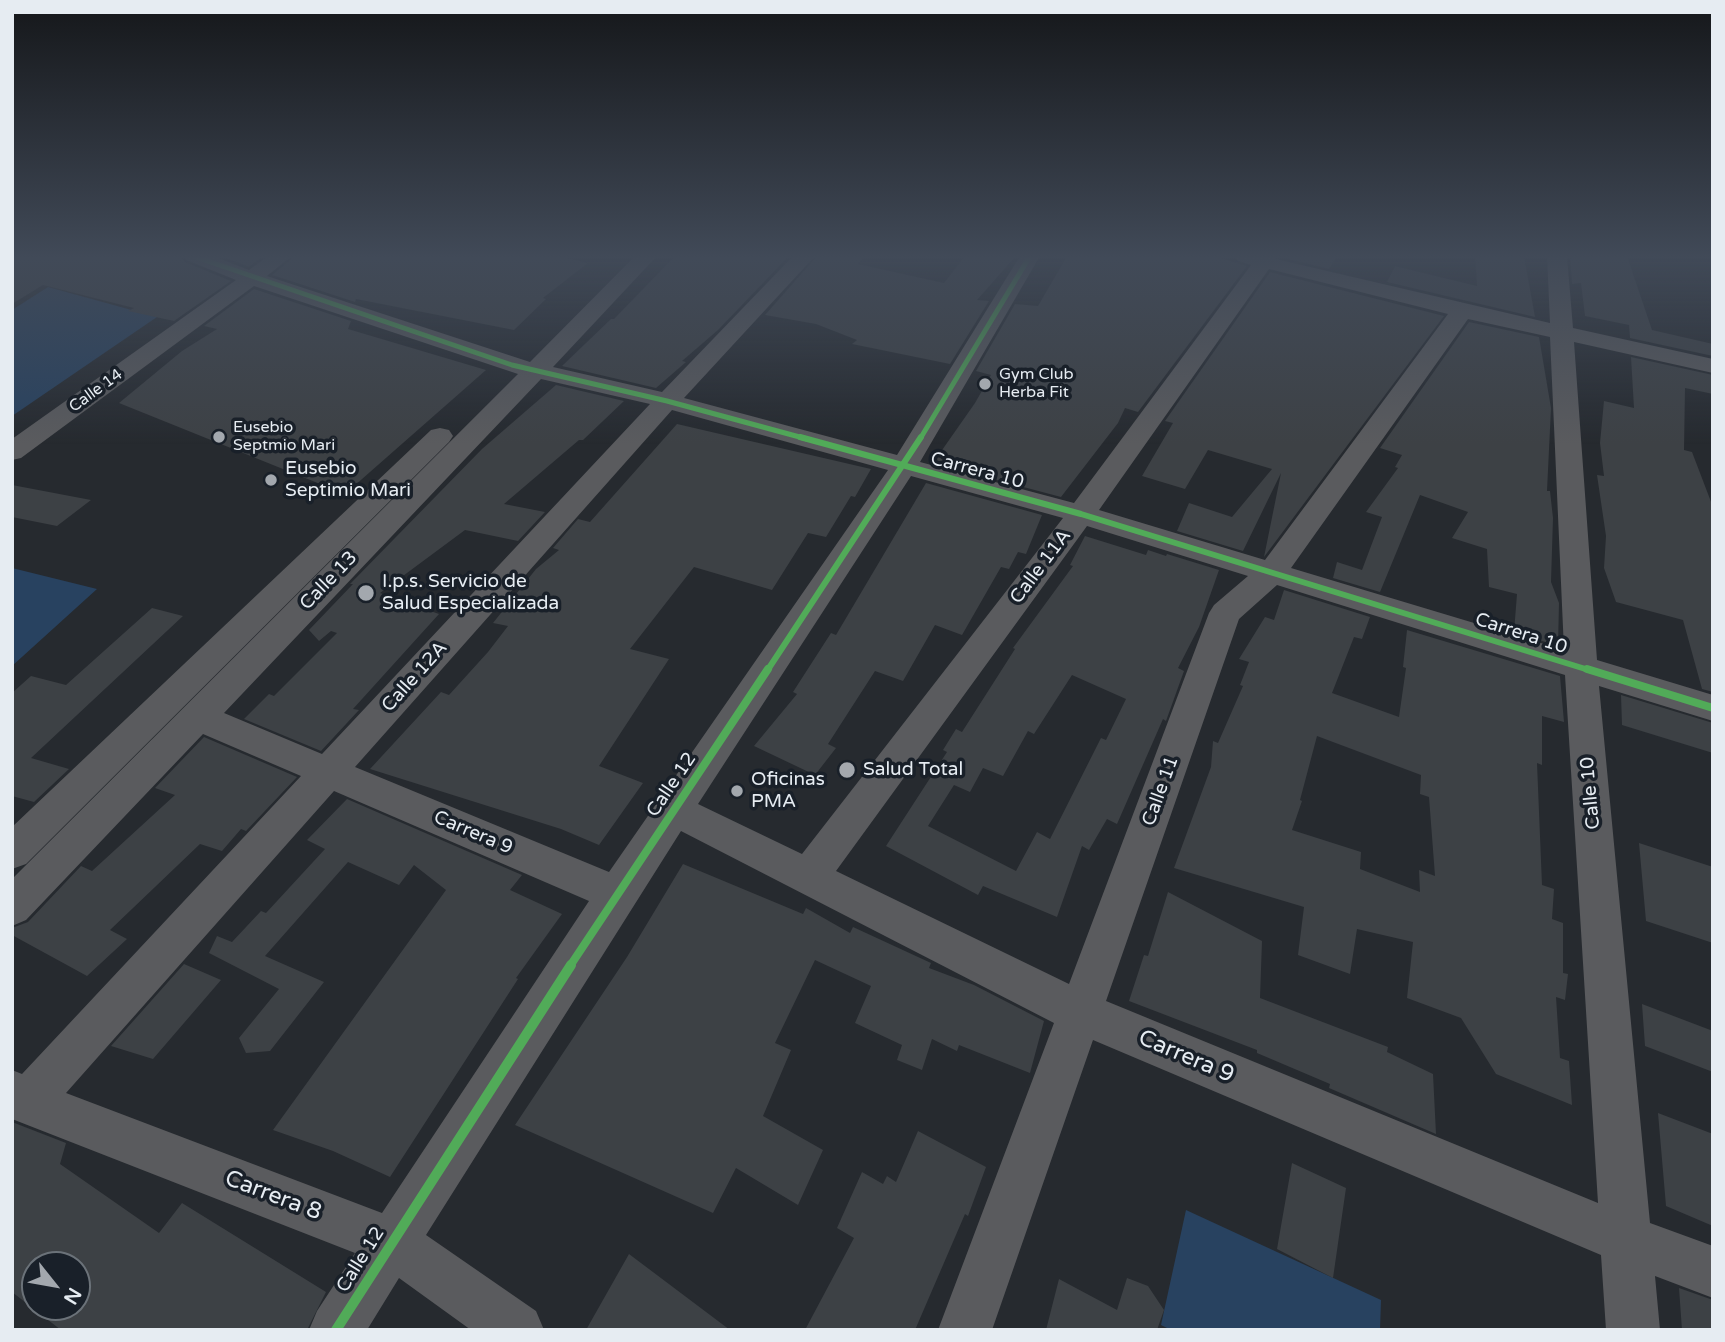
<!DOCTYPE html>
<html>
<head>
<meta charset="utf-8">
<style>
  body { margin:0 }
  #map { position:relative; width:1725px; height:1342px; overflow:hidden; background:#262a2f; font-family:"Varela Round",sans-serif }
  canvas { display:block }
  .frame { position:absolute; inset:0; border:14px solid #e6ecf2; pointer-events:none }
  .north { position:absolute; left:21px; top:1251px; width:70px; height:70px; box-sizing:border-box; background:#192029; border:2px solid #6b7279; border-radius:50%; rotate:121deg; font-size:19px; font-weight:700; line-height:28px; text-align:center; color:#e6ecf2 }
  .north::after { content:''; display:block; margin:auto; width:24px; height:32px; background:#a3a8ae; clip-path:polygon(50% 0,100% 100%,50% 72%,0 100%) }
</style>
</head>
<body>
<div id="map">
<canvas width="1725" height="1342"></canvas>
<div class="frame"></div>
<div class="north">N</div>
</div>
<script>
const g = document.querySelector('canvas').getContext('2d');
g.lineJoin = 'round';
function fillPath(path, color) { g.fillStyle = color; g.fill(path, 'evenodd'); }
const toPath = rows => new Path2D(rows.map(r => 'M' + r).join(''));
function trace(path, color, width, dash) { g.strokeStyle = color; g.lineWidth = width; g.lineCap = dash ? 'butt' : 'round'; g.setLineDash(dash || []); g.stroke(path); }
function write(font, color, halo, rows, align = 'center') {
  g.font = font + ' "Varela Round",sans-serif'; g.lineWidth = 7; g.setLineDash([]); g.textBaseline = 'middle'; g.strokeStyle = halo; g.fillStyle = color; for (const [text, x, y, turn = 0] of rows) {
    g.save(); g.translate(x, y); g.rotate((+turn || 0) * Math.PI / 180); g.textAlign = isNaN(turn) ? turn : align; if (halo) g.strokeText(text, 0, 0); g.fillText(text, 0, 0); g.restore();
  }
}
const green = toPath([
  [48,287,157,317,12,416,12,310],
  [12,568,97,589,12,666],
  [1186,1210,1381,1300,1380,1330,1171,1330,1161,1325]
]);
const building = toPath([
  [12,256,181,256,185,262,231,281,174,321,128,311,134,308,43,285,12,304],
  [221,256,263,256,249,267],
  [295,256,558,256,588,263,543,298,546,299,514,330,356,299,355,302,272,275],
  [675,256,789,256,718,330,682,361,686,362,656,388,562,366,611,319,614,319],
  [817,256,865,256,858,264,944,283,965,256,1016,256,977,300,989,301,950,364,852,344,857,340,816,324,765,315],
  [1067,256,1214,256,1247,266,1138,412,1125,408,1118,423,1061,497,933,463,975,403,991,375,976,371,1015,304,1038,306],
  [1290,256,1337,256,1329,269,1288,259],
  [1475,256,1524,256,1535,317,1387,282,1395,266,1477,286],
  [1570,256,1627,256,1652,330,1713,344,1713,356,1630,338,1629,325,1585,316,1581,283,1572,284],
  [1270,272,1444,316,1264,557,1281,473,1243,551,1177,531,1189,503,1232,517,1272,469,1208,450,1185,489,1142,476,1173,423,1165,421],
  [254,289,351,321,348,329,486,370,345,494,119,403,182,351,217,329,204,326],
  [1469,322,1539,337,1551,408,1547,491,1550,491,1553,518,1551,582,1559,603,1558,646,1514,632,1517,594,1489,587,1487,549,1452,538,1468,512,1420,495,1380,592,1333,578,1337,562,1362,570,1382,517,1366,512,1398,468,1395,467,1402,455,1380,448],
  [1631,357,1713,375,1713,394,1685,388,1684,450,1692,452,1713,507,1713,692,1702,689,1683,620,1616,602,1604,568,1606,536,1597,475,1604,476,1600,443,1604,401,1634,408],
  [556,385,624,401,583,440,579,440,504,504,545,512,518,541,465,530,380,593,439,614,353,709,359,710,321,751,244,719,269,694,274,696,337,633,331,631,319,641,309,630,353,584,350,584,482,449],
  [677,424,871,469,855,497,851,496,826,537,808,533,772,590,694,567,630,649,669,659,599,766,643,783,599,845,561,829,370,769,441,692,449,695,488,652,508,626,493,623,536,569,559,550,553,548,578,519,590,522],
  [926,483,1042,515,1026,554,1018,552,1009,569,1001,567,962,635,935,625,903,681,875,671,828,744,836,748,815,775,754,746,797,694,793,692,831,633,836,635],
  [12,485,91,500,57,526,12,517],
  [1085,536,1146,555,1148,550,1166,556,1167,554,1219,570,1199,627,1178,668,1184,671,1166,721,1163,719,1117,824,1107,819,1089,850,1082,846,1057,917,983,886,978,895,886,846,947,752,943,750,956,729,962,732,1015,649,1013,648,1073,566,1070,565],
  [1072,675,1126,699,1106,740,1101,738,1050,839,1037,832,1016,871,928,826,954,785,970,792,983,768,1003,776,1028,731,1034,734],
  [1284,590,1370,617,1362,639,1354,637,1332,693,1399,717,1406,668,1403,667,1407,630,1560,676,1564,722,1542,716,1542,765,1537,763,1542,885,1554,889,1552,919,1563,923,1563,973,1568,974,1565,1000,1556,997,1560,1058,1569,1061,1572,1105,1496,1074,1461,1018,1407,998,1413,942,1357,929,1350,974,1298,955,1304,907,1174,868,1211,767,1213,741,1218,743,1243,686,1240,685,1249,662,1239,659,1265,617,1274,620],
  [1317,736,1421,775,1420,794,1429,797,1435,876,1419,870,1420,892,1360,869,1361,852,1292,830,1302,801,1300,800],
  [152,608,183,616,31,758,69,769,34,802,12,796,12,693,31,676,66,685],
  [1621,695,1713,723,1713,753,1622,725],
  [204,737,297,777,246,831,241,829,222,851,200,844,110,930,127,939,87,976,12,935,12,928,28,922,81,866,92,871,175,795,155,788],
  [347,799,522,875,510,890,562,914,516,978,518,979,390,1177,333,1151,273,1130,446,890,414,865,399,885,348,862,265,956,324,982,270,1051,246,1053,239,1038,279,989,209,953,217,936,232,942,261,911,266,913,325,849,307,840],
  [1639,843,1713,867,1713,943,1646,921],
  [683,864,803,914,806,908,850,933,853,927,931,963,929,968,974,985,1044,1021,1030,1073,959,1045,957,1051,932,1039,922,1070,897,1060,902,1045,855,1023,871,986,815,960,775,1043,791,1050,763,1116,823,1150,798,1205,736,1168,713,1213,515,1125,627,957],
  [1168,892,1262,941,1260,998,1388,1047,1387,1052,1433,1074,1436,1134,1329,1088,1330,1084,1257,1053,1257,1050,1129,1001,1144,955,1148,956],
  [184,964,221,980,153,1059,111,1046],
  [1642,1004,1713,1031,1713,1072,1645,1046],
  [1658,1113,1713,1134,1713,1226,1666,1206],
  [12,1122,66,1143,60,1164,159,1233,182,1203,326,1292,307,1330,61,1330,12,1292],
  [35,1265,77,1265,77,1307,35,1307],
  [918,1131,986,1167,968,1216,965,1214,915,1330,805,1330,854,1238,837,1228,862,1172,883,1184,887,1176,896,1182],
  [1292,1163,1346,1188,1333,1278,1277,1249],
  [629,1254,730,1330,586,1330],
  [1127,1278,1148,1286,1164,1310,1157,1330,1046,1330,1059,1279,1117,1310],
  [1679,1288,1713,1300,1713,1330,1682,1330]
]);
const minor = toPath([
  [183,256,213,256,249,270,268,256,292,256,267,276,530,362,635,256,657,256,553,367,662,392,793,256,815,256,684,398,897,455,1020,256,1040,256,920,462,1074,503,1251,265,1238,261,1235,256,1278,256,1276,259,1550,323,1547,256,1567,256,1573,328,1713,359,1713,373,1574,342,1597,660,1713,695,1713,721,1599,686,1650,1223,1713,1246,1713,1298,1655,1276,1660,1330,1606,1330,1601,1255,1093,1040,992,1330,938,1330,1054,1023,681,831,426,1235,536,1311,544,1330,471,1330,399,1278,367,1330,309,1330,317,1311,355,1253,12,1119,12,1070,22,1074,301,776,203,734,26,920,12,926,12,879,518,374,254,286,21,458,12,460,12,439,236,280,186,260,183,256],
  [1269,269,1448,314,1265,560,1099,510,1269,269],
  [1468,319,1550,337,1564,650,1291,568,1468,319],
  [541,379,650,404,322,754,224,713,541,379],
  [672,410,888,470,609,872,355,767,672,410],
  [911,476,1063,518,802,854,698,804,911,476],
  [1087,526,1248,576,1214,605,1209,613,1069,984,836,871,1087,526],
  [1277,585,1565,675,1598,1203,1106,1001,1239,619,1277,585],
  [334,791,589,901,382,1213,66,1093,334,791],
  [440,428,449,430,453,436,449,442,26,864,12,869,12,827,431,430,440,428]
]);
const cyclewayFar3 = toPath([
  [193,256,512,365,667,401,807,439],
  [920,439,1030,256]
]);
const cyclewayFar2 = toPath([
  [800,437,1081,514,1592,671],
  [767,671,921,437]
]);
const cyclewayFar1 = toPath([
  [1587,669,1713,708],
  [570,966,768,669]
]);
const cycleway = toPath([
  [336,1330,571,965]
]);
const markers = [
  [985,384,7,"#a3a8ae"],
  [219,437,7,"#a3a8ae"],
  [271,480,7,"#a3a8ae"],
  [366,593,9,"#a3a8ae"],
  [847,770,9,"#a3a8ae"],
  [737,791,7,"#a3a8ae"]
];
const farPoinames = [
  ["Gym Club",999,375],
  ["Herba Fit",999,393],
  ["Eusebio",233,428],
  ["Septmio Mari",233,446]
];
const farStreetnames = [
  ["Calle 14",96,391,-36]
];
const poiNames = [
  ["Eusebio",285,469],
  ["Septimio Mari",285,491],
  ["I.p.s. Servicio de",382,582],
  ["Salud Especializada",382,604],
  ["Salud Total",863,770],
  ["Oficinas",751,780],
  ["PMA",751,802]
];
const streetNames = [
  ["Carrera 10",977,471,15],
  ["Calle 11A",1041,567,-53],
  ["Calle 13",329,581,-46],
  ["Carrera 10",1521,634,18],
  ["Calle 12A",415,677,-48],
  ["Calle 12",672,785,-56],
  ["Calle 11",1161,791,-70],
  ["Calle 10",1591,793,-95],
  ["Carrera 9",473,833,23],
  ["Calle 12",361,1260,-58]
];
const nearStreetnames = [
  ["Carrera 9",1186,1057,23],
  ["Carrera 8",273,1196,21]
];
fillPath(green, '#284260');
fillPath(building, '#3d4145');
fillPath(minor, '#5a5b5e');
trace(cyclewayFar3, '#51ab58', 5);
trace(cyclewayFar2, '#51ab58', 6);
trace(cyclewayFar1, '#51ab58', 8);
trace(cycleway, '#51ab58', 10);
const sky = g.createLinearGradient(0, 0, 0, 444);
sky.addColorStop(0, '#15171a');
sky.addColorStop(0.58, '#414a58');
sky.addColorStop(1, '#414a5800');
g.fillStyle = sky;
g.fillRect(0, 0, 1725, 444);
for (const [x, y, r, color] of markers) { const dot = new Path2D(); dot.arc(x, y, r, 0, 2 * Math.PI); g.fillStyle = color; g.fill(dot); trace(dot, '#192029', 2.5); }
write('16px', '#e6ecf2', '#192029', farPoinames, 'left');
write('16px', '#e6ecf2', '#192029', farStreetnames);
write('19px', '#e6ecf2', '#192029', poiNames, 'left');
write('19px', '#e6ecf2', '#192029', streetNames);
write('23px', '#e6ecf2', '#192029', nearStreetnames);
</script>
</body>
</html>
